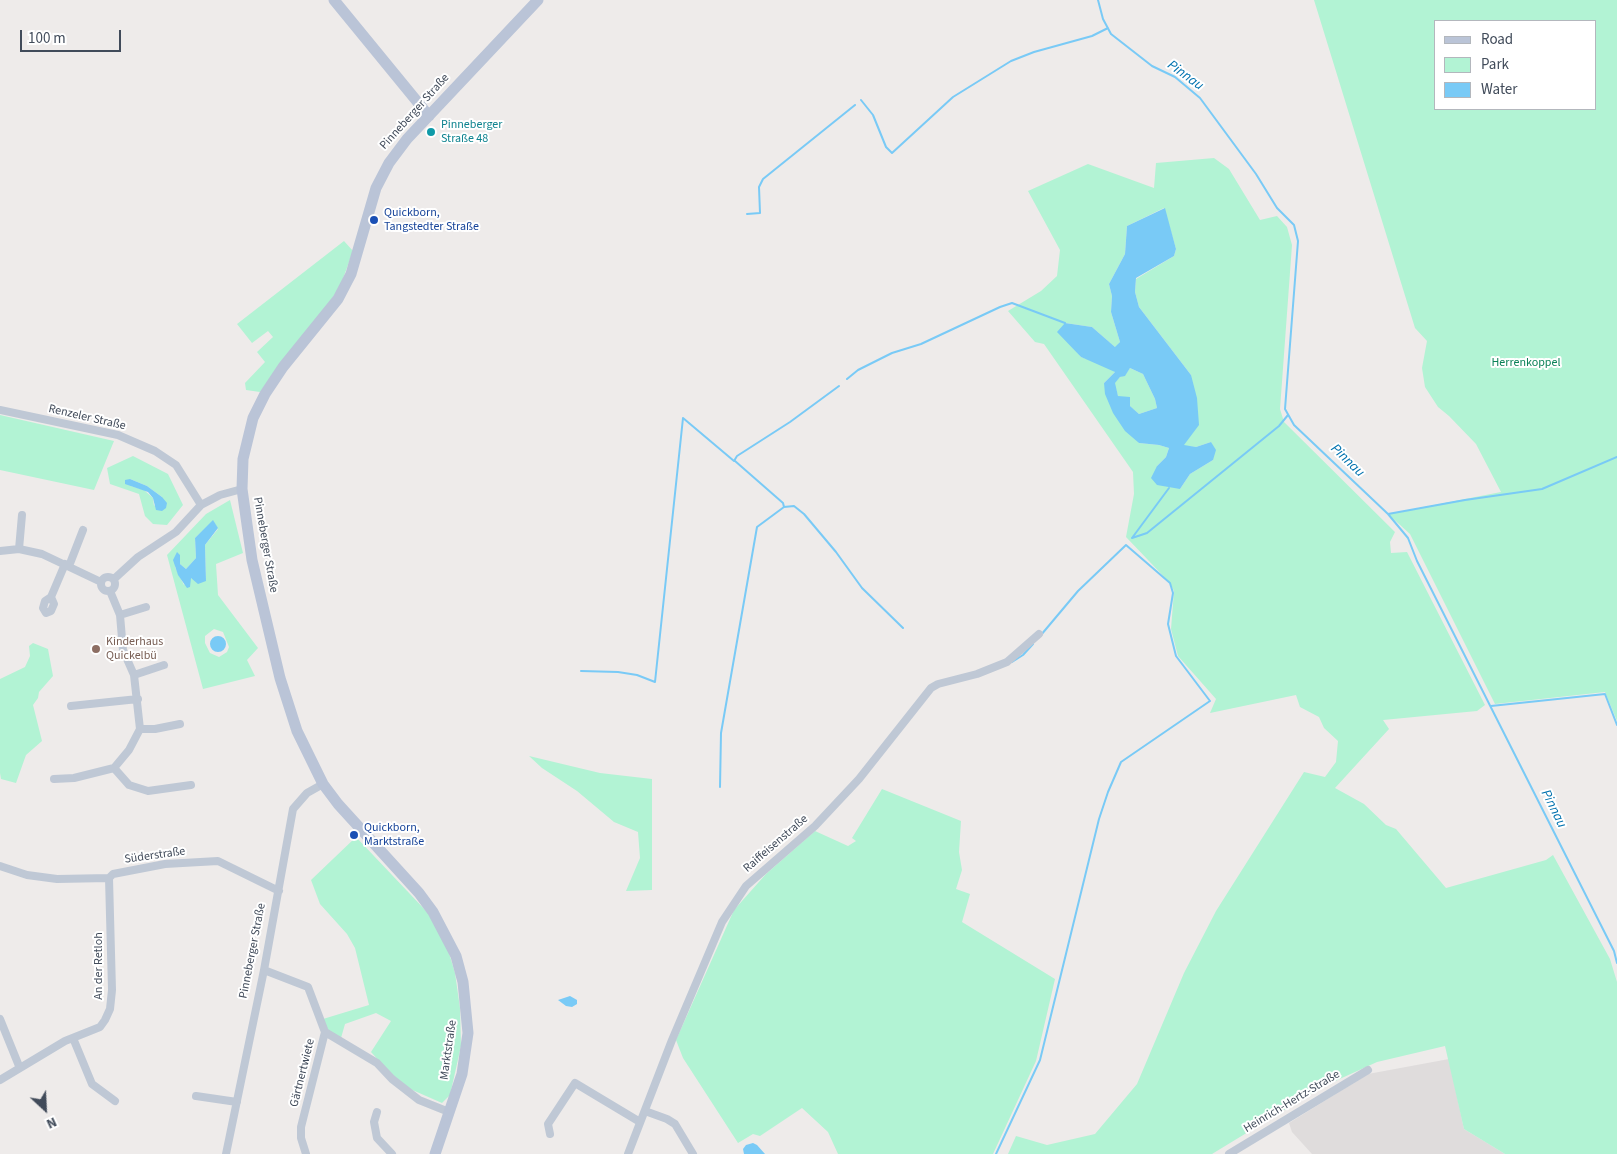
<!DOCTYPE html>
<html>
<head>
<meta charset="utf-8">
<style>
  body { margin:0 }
  #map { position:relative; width:1617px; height:1154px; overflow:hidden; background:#eeebea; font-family:"Source Sans 3",sans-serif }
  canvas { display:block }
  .legend { position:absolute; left:1434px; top:20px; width:162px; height:90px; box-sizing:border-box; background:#fff; border:1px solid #b3b7bd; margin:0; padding:6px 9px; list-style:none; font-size:15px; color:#414b5a }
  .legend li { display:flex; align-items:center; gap:10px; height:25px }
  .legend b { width:25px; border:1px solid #b3b7bd }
  .north { position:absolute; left:20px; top:1084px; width:50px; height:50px; -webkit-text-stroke:4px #fff; paint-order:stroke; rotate:155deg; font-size:14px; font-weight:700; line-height:20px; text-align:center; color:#414b5a }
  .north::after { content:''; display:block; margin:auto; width:18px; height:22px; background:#414b5a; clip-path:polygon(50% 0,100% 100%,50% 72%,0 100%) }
  .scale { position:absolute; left:20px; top:30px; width:101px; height:22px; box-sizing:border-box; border:2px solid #414b5a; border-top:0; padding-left:6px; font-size:15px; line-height:18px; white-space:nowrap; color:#414b5a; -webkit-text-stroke:4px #fff; paint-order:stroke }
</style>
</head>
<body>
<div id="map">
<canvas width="1617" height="1154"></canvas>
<ul class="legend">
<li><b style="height:6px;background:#bac4d7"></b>Road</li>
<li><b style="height:14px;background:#b2f3d4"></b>Park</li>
<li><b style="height:14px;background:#79caf6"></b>Water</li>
</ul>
<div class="north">N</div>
<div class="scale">100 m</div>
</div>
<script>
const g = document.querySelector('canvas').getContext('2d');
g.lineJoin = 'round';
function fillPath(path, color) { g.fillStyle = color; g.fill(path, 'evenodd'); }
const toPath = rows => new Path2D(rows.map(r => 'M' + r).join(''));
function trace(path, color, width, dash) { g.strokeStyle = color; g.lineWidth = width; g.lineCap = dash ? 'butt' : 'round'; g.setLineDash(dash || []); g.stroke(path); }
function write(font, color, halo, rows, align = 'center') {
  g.font = font + ' "Source Sans 3",sans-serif'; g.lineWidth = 4; g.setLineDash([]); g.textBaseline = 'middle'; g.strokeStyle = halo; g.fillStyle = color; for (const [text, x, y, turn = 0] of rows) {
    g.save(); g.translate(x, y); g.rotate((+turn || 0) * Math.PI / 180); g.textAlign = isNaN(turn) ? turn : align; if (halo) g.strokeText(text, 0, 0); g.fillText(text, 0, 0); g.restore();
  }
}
const education = toPath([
  [1449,1059,1464,1129,1505,1154,1312,1154,1292,1132,1289,1123,1368,1074]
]);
const green = toPath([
  [1314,0,1617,0,1617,721,1605,692,1495,704,1410,534,1388,514,1501,492,1476,444,1449,416,1438,407,1425,387,1422,368,1427,341,1415,328],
  [1596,21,1596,109,1436,109,1436,21],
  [1214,158,1229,169,1260,220,1277,216,1287,227,1292,245,1280,409,1284,422,1395,532,1390,542,1391,553,1407,552,1485,705,1477,711,1383,720,1389,729,1335,788,1364,804,1386,825,1396,829,1446,888,1546,860,1553,855,1610,959,1617,982,1617,1154,1505,1154,1464,1129,1445,1046,1377,1062,1322,1087,1212,1154,1008,1154,1016,1136,1047,1145,1095,1134,1137,1084,1184,973,1216,911,1304,772,1325,777,1336,762,1338,741,1324,728,1319,717,1300,707,1296,695,1210,713,1216,699,1178,656,1171,629,1174,591,1170,583,1126,537,1134,494,1133,472,1044,344,1035,342,1008,311,1041,291,1057,276,1060,250,1028,191,1088,164,1154,188,1156,163],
  [1164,208,1176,249,1174,256,1136,279,1135,292,1139,307,1191,375,1183,446,1196,447,1211,442,1213,460,1190,474,1180,489,1157,466,1166,457,1169,448,1159,445,1139,443,1104,383,1115,372,1111,368,1081,357,1072,346,1065,323,1092,327,1116,348,1120,342,1111,312,1112,296,1109,284,1125,254,1127,226],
  [344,241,353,251,340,287,315,323,260,392,246,390,245,383,265,362,257,352,273,337,268,331,252,343,237,324],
  [1130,368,1143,374,1155,399,1157,408,1139,414,1118,396,1114,383,1120,377,1125,375],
  [0,415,114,441,94,490,0,470],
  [133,456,168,474,183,505,167,525,153,524,145,516,139,494,110,484,107,468],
  [130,479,147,486,162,497,154,506,153,498,144,490,131,486],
  [230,500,243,553,216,564,218,595,258,648,247,660,255,676,203,689,167,555,206,514],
  [213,521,218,529,205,545,206,581,190,578,184,585,175,567,180,555,180,564,186,569,196,558,195,538],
  [214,629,223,632,229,647,227,652,219,657,210,653,205,643,205,636],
  [33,643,48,649,53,676,39,692,38,698,33,705,42,741,26,755,16,783,1,779,0,773,0,679,25,667,30,656,29,646],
  [529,756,600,773,652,779,652,890,626,891,640,858,638,832,614,822,577,791,542,768],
  [882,789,961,821,959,852,962,870,956,889,970,894,962,922,1055,979,1036,1061,993,1154,838,1154,828,1132,802,1108,760,1136,753,1134,738,1143,683,1058,676,1040,734,910,766,874,815,831,848,846,856,841,852,838],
  [356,837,428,913,446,943,455,973,460,1008,461,1046,450,1095,442,1103,401,1085,371,1052,391,1021,376,1013,345,1024,341,1038,328,1030,323,1019,369,1005,355,948,347,934,320,904,311,880]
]);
const water = toPath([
  [1165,208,1176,249,1174,256,1136,278,1135,292,1139,307,1191,375,1197,398,1199,425,1184,445,1196,447,1211,442,1216,450,1213,460,1190,474,1180,489,1157,485,1151,478,1157,466,1166,457,1169,448,1159,445,1139,443,1125,431,1113,413,1105,394,1104,383,1115,372,1081,357,1057,332,1065,323,1092,327,1115,347,1120,342,1111,312,1112,296,1109,284,1125,254,1127,226],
  [1130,368,1143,374,1155,399,1157,408,1139,414,1130,406,1130,397,1118,396,1115,383,1120,377,1125,376],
  [130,479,147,486,162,497,167,503,166,508,162,511,156,510,153,498,148,492,125,484,125,480],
  [213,520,218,528,205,545,206,581,198,584,191,578,190,587,187,588,178,575,173,560,177,552,180,555,180,564,186,569,196,558,195,538],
  '210 644a8 8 0 1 1 16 0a8 8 0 1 1-16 0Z',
  [570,996,577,1000,577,1004,572,1007,566,1006,558,1000],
  [753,1143,757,1145,765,1154,744,1154,743,1149,746,1145]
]);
const stream = toPath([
  [1098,0,1103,19,1111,34,1152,66,1175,77,1200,98,1256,174,1277,208,1294,225,1298,241,1285,409,1294,425,1388,514,1408,538,1417,561,1614,951,1617,963],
  [861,100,873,115,886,147,892,153,953,97,1011,61,1034,52,1092,36,1108,28],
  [747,214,760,213,759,187,763,179,855,105],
  [847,379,858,370,892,353,921,344,1000,307,1012,303,1065,323],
  [784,507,794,506,804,514,836,552,862,588,903,628],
  [1388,514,1465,500,1542,489,1617,457],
  [1132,538,1147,533,1279,426,1288,415],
  [1132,538,1169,488],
  [1012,662,1023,655,1033,644],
  [581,671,618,672,637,675,655,682,683,418,734,461,737,456,790,422,839,386],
  [1491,706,1605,694,1617,725],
  [720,787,721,733,757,527,784,507,783,503,735,461],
  [996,1154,1040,1060,1099,819,1108,792,1121,762,1210,701,1176,656,1168,624,1173,593,1170,583,1126,545,1078,591,1041,635]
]);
const street = toPath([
  [0,410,118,435,155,451,176,465,201,505],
  [19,549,22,515],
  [0,551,19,549,42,554,101,582],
  [69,566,83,530],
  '101 584a7 7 0 1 1 14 0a7 7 0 1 1-14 0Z',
  [114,579,138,557,176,532,201,505,220,495,242,489],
  [51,597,54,604,51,611,46,613,43,608,45,601,51,597,65,564],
  [120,615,146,607],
  [134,675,164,665],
  [71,706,138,699],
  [140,729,155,729,180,724],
  [114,768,129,785,148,791,191,785],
  [54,779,74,778,114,768,129,750,140,729,134,675,123,650,120,615,110,591],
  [0,866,27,875,57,879,109,878,113,874,165,864,218,861,279,891],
  [264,970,308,987,325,1032,301,1127,301,1138,306,1154],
  [0,1019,19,1066],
  [325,1032,377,1063,392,1079,419,1100,449,1112],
  [73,1038,92,1084,115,1101],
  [0,1080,65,1041,100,1027,105,1020,110,1009,112,990,109,878],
  [196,1096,237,1102],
  [645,1111,667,1119,675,1124,693,1154],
  [377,1112,374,1122,377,1138,392,1154],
  [550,1134,548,1124,575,1083,640,1122],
  [226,1154,264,970,293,809,307,793,323,784],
  [628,1154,672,1040,722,922,746,886,815,826,859,779,931,688,938,684,977,674,1007,662,1039,634],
  [1229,1154,1368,1070]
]);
const secondary = toPath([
  [334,0,429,116],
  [435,1154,462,1074,468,1033,463,982,456,956,433,912,419,893,338,804,323,784,297,731,280,678,252,560,242,489,243,459,253,418,265,394,283,367,338,299,351,274,376,188,389,163,407,139,538,0]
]);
const markers = [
  [431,132,5,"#0f9aa8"],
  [374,220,5,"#1a4fb4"],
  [96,649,5,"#8d6e63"],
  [354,835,5,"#1a4fb4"]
];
const streetNames = [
  ["Pinneberger Straße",415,112,-48],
  ["Renzeler Straße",87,418,13],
  ["Pinneberger Straße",265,545,80],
  ["Raiffeisenstraße",776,844,-41],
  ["Süderstraße",155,856,-8],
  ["Pinneberger Straße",253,951,-79],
  ["An der Retloh",99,966,-90],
  ["Marktstraße",449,1050,-82],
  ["Gärtnertwiete",303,1073,-76],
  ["Heinrich-Hertz-Straße",1292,1102,-31]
];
const cultureNames = [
  ["Pinneberger",441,125],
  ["Straße 48",441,139]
];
const transitNames = [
  ["Quickborn,",384,213],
  ["Tangstedter Straße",384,227],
  ["Quickborn,",364,828],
  ["Marktstraße",364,842]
];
const parkNames = [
  ["Herrenkoppel",1526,363]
];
const educationNames = [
  ["Kinderhaus",106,642],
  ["Quickelbü",106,656]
];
const waterNames = [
  ["Pinnau",1185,76,36],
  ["Pinnau",1347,461,44],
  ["Pinnau",1553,809,64]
];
fillPath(education, '#dfdcdc');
fillPath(green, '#b2f3d4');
fillPath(water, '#79caf6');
trace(stream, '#79caf6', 2);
trace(street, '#bfc8d5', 8);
trace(secondary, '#bac4d7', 11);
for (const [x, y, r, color] of markers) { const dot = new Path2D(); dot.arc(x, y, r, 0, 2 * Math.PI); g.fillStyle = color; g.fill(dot); trace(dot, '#fff', 2); }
write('12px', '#414b5a', '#fff', streetNames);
write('12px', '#0d838f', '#fff', cultureNames, 'left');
write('12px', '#164399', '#fff', transitNames, 'left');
write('12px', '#0b8258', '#fff', parkNames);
write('12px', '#785e54', '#fff', educationNames, 'left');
write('italic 14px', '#0072af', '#fff', waterNames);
</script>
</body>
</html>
